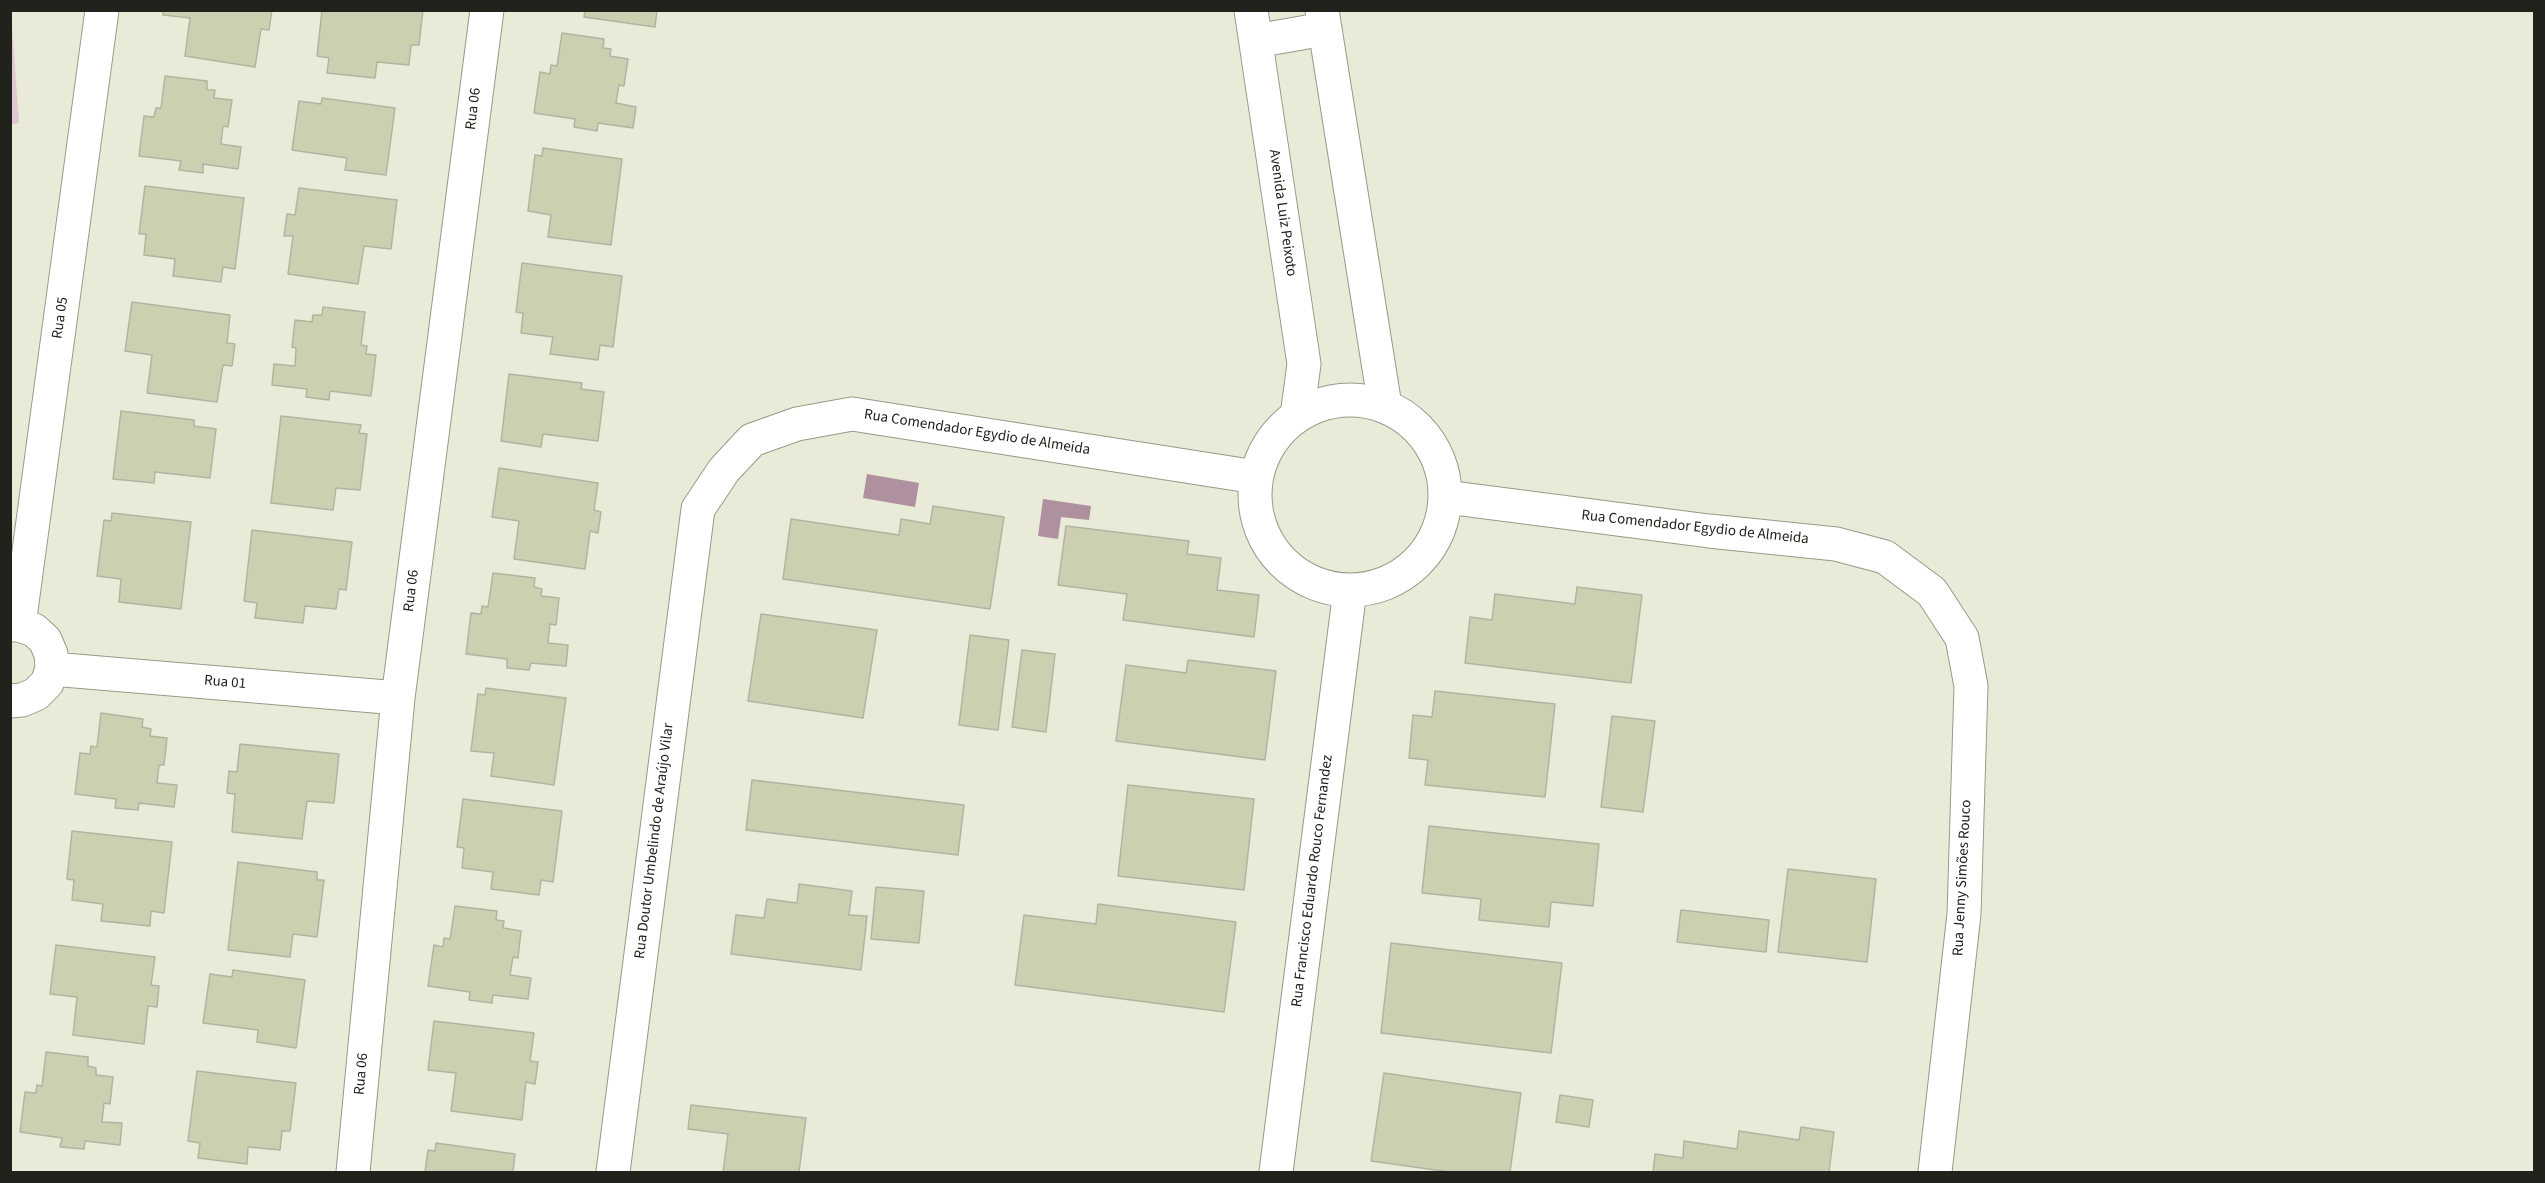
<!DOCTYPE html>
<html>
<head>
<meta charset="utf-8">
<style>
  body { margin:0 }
  #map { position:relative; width:2545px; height:1183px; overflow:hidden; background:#e9ebd8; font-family:"Source Sans 3",sans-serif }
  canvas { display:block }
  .frame { position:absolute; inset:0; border:12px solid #21221b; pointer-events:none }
</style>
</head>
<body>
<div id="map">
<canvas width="2545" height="1183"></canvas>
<div class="frame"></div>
</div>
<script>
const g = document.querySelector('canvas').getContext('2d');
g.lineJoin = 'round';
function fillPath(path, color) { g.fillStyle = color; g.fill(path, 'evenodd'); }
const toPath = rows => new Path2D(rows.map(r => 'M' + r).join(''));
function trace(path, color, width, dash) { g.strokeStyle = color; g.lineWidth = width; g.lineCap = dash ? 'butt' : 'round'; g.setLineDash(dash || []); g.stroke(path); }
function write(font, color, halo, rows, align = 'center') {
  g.font = font + ' "Source Sans 3",sans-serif'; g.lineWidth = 4.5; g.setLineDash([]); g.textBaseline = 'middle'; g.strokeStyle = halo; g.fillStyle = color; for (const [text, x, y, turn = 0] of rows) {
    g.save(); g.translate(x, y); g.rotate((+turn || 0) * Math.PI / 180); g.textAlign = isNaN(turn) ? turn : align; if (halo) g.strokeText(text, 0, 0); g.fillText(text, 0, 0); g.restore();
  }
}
const green = toPath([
  [11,12,19,123,11,124,10,124]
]);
const water = toPath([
  [867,474,919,483,915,507,863,498],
  [1043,499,1091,506,1089,520,1061,517,1058,539,1038,536]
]);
const building = toPath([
  [163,10,272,10,269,30,261,29,255,67,185,56,190,18,163,15,163,10],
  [322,10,423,10,419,45,411,45,409,65,377,62,375,78,327,73,329,58,317,56,322,10],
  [585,10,657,10,655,27,584,17,585,10],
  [562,33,604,39,603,48,611,49,610,56,628,59,624,86,619,85,616,103,636,107,633,128,598,123,597,131,574,127,575,119,534,113,540,72,550,74,551,65,557,66,562,33],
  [165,76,207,81,207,90,215,90,214,98,232,100,228,127,223,126,221,144,241,147,238,169,203,164,203,173,179,170,181,161,139,156,144,116,154,117,156,108,161,108,165,76],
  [322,98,395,108,386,175,345,170,347,158,292,150,299,101,321,104,322,98],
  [543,148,622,159,611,245,548,237,551,215,528,211,535,155,542,156,543,148],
  [145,186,244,198,235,269,223,267,221,282,173,276,175,259,144,255,146,234,139,234,145,186],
  [299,188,397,200,391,249,364,246,358,284,288,274,293,236,284,236,287,214,295,215,299,188],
  [522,263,622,276,613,347,600,345,598,360,550,354,553,337,521,333,523,313,516,312,522,263],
  [132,302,230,315,227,343,235,344,232,366,223,365,217,402,147,393,152,355,125,351,132,302],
  [323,307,365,312,361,345,367,346,366,354,376,355,371,396,330,391,329,400,306,397,307,389,272,385,274,364,295,366,296,348,292,347,295,320,312,322,313,315,322,315,323,307],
  [509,374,582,383,581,389,604,392,598,441,543,434,541,447,501,441,509,374],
  [121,411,194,420,194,426,216,429,210,478,155,472,154,483,113,479,121,411],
  [281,416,361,425,359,433,367,434,360,490,336,488,333,510,271,503,281,416],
  [499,468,598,483,594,510,601,512,598,533,590,531,585,569,514,559,519,521,492,517,499,468],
  [933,506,1004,517,990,609,783,579,791,519,899,535,901,519,930,524,933,506],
  [112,513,191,522,181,609,119,602,121,579,97,576,104,520,111,521,112,513],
  [1066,526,1189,541,1187,554,1221,558,1217,590,1259,595,1254,637,1123,620,1127,594,1058,585,1066,526],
  [252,530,352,542,346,590,339,589,336,609,305,606,303,623,255,618,257,603,244,601,252,530],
  [493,573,535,578,534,587,542,589,541,596,559,598,556,625,550,624,548,643,568,645,566,666,531,663,529,670,507,668,507,659,466,654,471,613,481,614,482,606,488,607,493,573],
  [1577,587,1642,595,1631,683,1465,663,1470,617,1492,620,1495,594,1575,604,1577,587],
  [761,614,877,630,863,718,748,701,761,614],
  [970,635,1009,640,998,730,959,725,970,635],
  [1022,650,1055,654,1046,732,1012,727,1022,650],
  [1188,660,1276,671,1265,760,1116,741,1126,665,1186,673,1188,660],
  [486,688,566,698,554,785,491,776,494,753,471,751,478,694,485,695,486,688],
  [1435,691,1555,704,1545,797,1425,785,1428,760,1409,758,1413,715,1432,717,1435,691],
  [101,713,143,719,142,727,151,729,150,736,167,738,164,765,159,765,157,783,177,785,174,807,139,803,138,810,115,808,116,799,75,794,80,753,90,754,91,746,97,747,101,713],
  [1612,716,1655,721,1643,812,1601,807,1612,716],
  [240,744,339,754,334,803,307,801,302,839,232,832,235,794,227,793,229,771,237,772,240,744],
  [752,780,964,805,958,855,746,830,752,780],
  [1128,785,1254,799,1244,890,1118,876,1128,785],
  [463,799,562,811,553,882,541,880,539,895,491,889,493,872,462,868,464,848,457,847,463,799],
  [1429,826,1599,844,1593,906,1551,902,1549,927,1479,920,1481,899,1422,893,1429,826],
  [72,831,172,842,164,913,151,911,150,926,101,921,103,904,72,900,74,880,67,879,72,831],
  [238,862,317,872,317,880,324,880,317,937,293,934,290,957,228,950,238,862],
  [1788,869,1876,879,1867,962,1778,952,1788,869],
  [799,884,852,891,849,915,867,916,861,970,731,954,736,915,764,918,767,899,797,903,799,884],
  [876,887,924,891,919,943,871,939,876,887],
  [1098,904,1236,922,1224,1012,1015,985,1024,915,1096,924,1098,904],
  [455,906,497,911,496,920,504,921,503,928,521,931,518,958,513,957,510,975,531,978,528,999,493,995,492,1003,469,1000,470,992,428,986,434,945,443,947,444,938,450,939,455,906],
  [1681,910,1769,920,1766,952,1677,942,1681,910],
  [1391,943,1562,963,1551,1053,1381,1033,1391,943],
  [56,945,155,957,151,985,159,986,157,1007,148,1006,144,1044,73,1035,77,997,50,994,56,945],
  [233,970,305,980,296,1048,257,1042,258,1030,203,1023,210,974,232,977,233,970],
  [434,1021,534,1033,530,1061,538,1062,535,1084,526,1082,522,1120,451,1111,456,1073,428,1070,434,1021],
  [46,1052,88,1057,88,1066,96,1068,96,1075,113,1077,110,1104,104,1103,102,1122,122,1123,120,1145,85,1141,84,1149,60,1147,62,1138,20,1132,25,1092,36,1093,37,1085,42,1086,46,1052],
  [197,1071,296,1083,290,1131,282,1131,280,1150,248,1147,247,1164,198,1158,200,1143,188,1141,197,1071],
  [1384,1073,1521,1093,1510,1172,1450,1172,1371,1161,1384,1073],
  [1560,1095,1593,1100,1589,1127,1556,1122,1560,1095],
  [691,1105,806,1118,799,1172,723,1172,728,1134,688,1129,691,1105],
  [1801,1127,1834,1132,1829,1172,1653,1172,1655,1154,1683,1158,1684,1141,1737,1149,1739,1131,1799,1140,1801,1127],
  [436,1143,515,1154,513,1172,425,1172,428,1150,435,1151,436,1143]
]);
const street = toPath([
  [1251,10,1304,364,1297,416],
  [1322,10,1385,406],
  [1256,41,1324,29],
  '1255 495a95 95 0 1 1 190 0a95 95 0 1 1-190 0Z',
  [1446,497,1709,531,1836,544,1885,557,1932,592,1962,638,1971,686,1964,914,1935,1172],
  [10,625,19,625,34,630,45,640,51,654,52,669,47,683,36,694,22,700,10,701],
  [19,625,102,10],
  [52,669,398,698],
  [353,1172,398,698,487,10],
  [613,1172,698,509,724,470,752,440,797,424,852,414,1256,477],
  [1276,1172,1350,590]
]);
const streetNames = [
  ["Rua 06",474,109,-83],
  ["Avenida Luiz Peixoto",1282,213,82],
  ["Rua 05",61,318,-82],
  ["Rua Comendador Egydio de Almeida",977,433,9],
  ["Rua Comendador Egydio de Almeida",1695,528,6],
  ["Rua 06",412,591,-83],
  ["Rua 01",225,683,5],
  ["Rua Doutor Umbelindo de Araújo Vilar",655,841,-83],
  ["Rua Jenny Simões Rouco",1963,878,-87],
  ["Rua Francisco Eduardo Rouco Fernandez",1313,881,-83],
  ["Rua 06",362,1074,-85]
];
fillPath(green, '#e1c6d3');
fillPath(water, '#af909f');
fillPath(building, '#cccfb0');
trace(building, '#b2b4a2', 1.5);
trace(street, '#989a88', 35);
trace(street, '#fff', 33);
write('15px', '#21221b', '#fff', streetNames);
</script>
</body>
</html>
